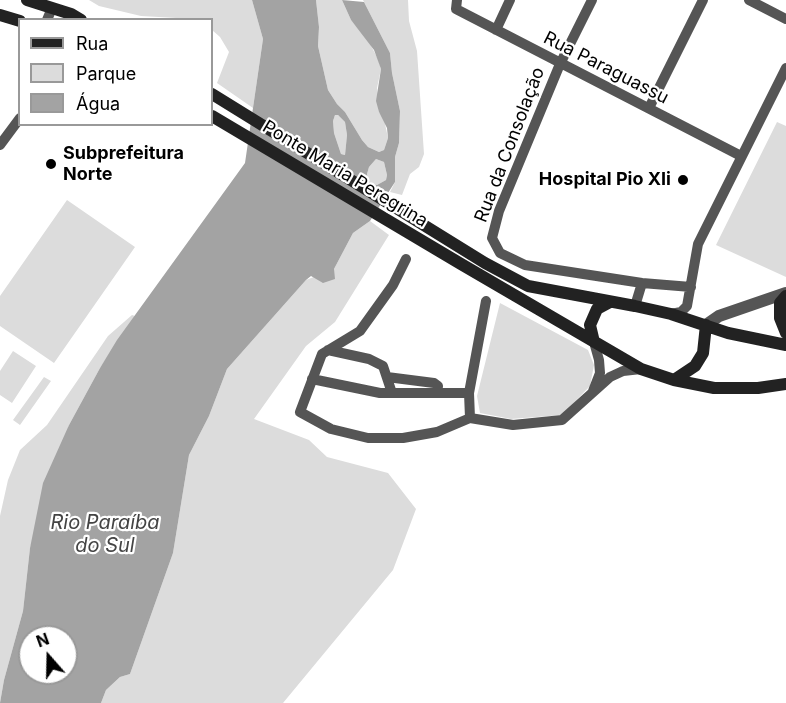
<!DOCTYPE html>
<html>
<head>
<meta charset="utf-8">
<style>
  body { margin:0 }
  #map { position:relative; width:786px; height:703px; overflow:hidden; background:#fff; font-family:Inter,sans-serif }
  canvas { display:block }
  .legend { position:absolute; left:18px; top:18px; width:195px; height:108px; box-sizing:border-box; background:#fff; border:2px solid #999; margin:0; padding:8px 10px; list-style:none; font-size:18px; color:#000 }
  .legend li { display:flex; align-items:center; gap:12px; height:30px }
  .legend b { width:30px; border:2px solid #999 }
  .north { position:absolute; left:18px; top:625px; width:60px; height:60px; box-sizing:border-box; background:#fff; border:2px solid #999; border-radius:50%; rotate:340deg; font-size:16px; font-weight:700; line-height:24px; text-align:center; color:#000 }
  .north::after { content:''; display:block; margin:auto; width:21px; height:27px; background:#000; clip-path:polygon(50% 0,100% 100%,50% 72%,0 100%) }
</style>
</head>
<body>
<div id="map">
<canvas width="786" height="703"></canvas>
<ul class="legend">
<li><b style="height:8px;background:#222"></b>Rua</li>
<li><b style="height:16px;background:#dcdcdc"></b>Parque</li>
<li><b style="height:16px;background:#a3a3a3"></b>Água</li>
</ul>
<div class="north">N</div>
</div>
<script>
const g = document.querySelector('canvas').getContext('2d');
g.lineJoin = 'round';
function fillPath(path, color) { g.fillStyle = color; g.fill(path, 'evenodd'); }
const toPath = rows => new Path2D(rows.map(r => 'M' + r).join(''));
function trace(path, color, width, dash) { g.strokeStyle = color; g.lineWidth = width; g.lineCap = dash ? 'butt' : 'round'; g.setLineDash(dash || []); g.stroke(path); }
function write(font, color, halo, rows, align = 'center') {
  g.font = font + ' Inter,sans-serif'; g.lineWidth = 4.5; g.setLineDash([]); g.textBaseline = 'middle'; g.strokeStyle = halo; g.fillStyle = color; for (const [text, x, y, turn = 0] of rows) {
    g.save(); g.translate(x, y); g.rotate((+turn || 0) * Math.PI / 180); g.textAlign = isNaN(turn) ? turn : align; if (halo) g.strokeText(text, 0, 0); g.fillText(text, 0, 0); g.restore();
  }
}
const green = toPath([
  [89,0,252,0,263,39,253,108,217,83,229,52,220,37,212,30,212,20,141,16,99,6],
  [316,0,342,0,351,20,368,40,378,59,381,69,377,88,379,112,384,119,388,138,384,150,379,152,368,147,362,140,345,112,337,104,328,90,318,46,319,27],
  [363,0,408,0,409,21,417,51,424,154,419,167,410,174,402,195,390,192,395,182,395,157,399,143,400,111,392,73,390,53],
  [335,115,338,115,345,122,347,135,345,155,341,154,334,133,333,121],
  [777,122,786,126,786,277,716,245],
  [376,159,384,162,387,175,386,180,377,185,372,184,368,180,367,174,369,167],
  [67,200,135,247,54,363,0,326,0,296],
  [370,221,389,235,335,322,306,346,254,419,309,440,327,457,388,473,416,509,393,570,283,703,101,703,106,690,120,677,130,674,173,553,189,455,209,416,227,369,306,280,334,269,353,233],
  [500,303,588,350,594,365,590,386,562,415,511,419,480,413,477,396],
  [132,315,135,316,100,368,69,425,30,548,23,611,4,680,0,703,0,516,8,480,20,450,47,425,108,336],
  [13,351,36,366,12,403,0,395,0,371],
  [44,377,51,381,20,425,13,420]
]);
const water = toPath([
  [252,0,316,0,319,27,318,46,328,90,337,104,345,112,362,140,368,147,379,152,384,150,388,138,387,128,379,112,376,101,381,69,374,50,351,20,342,0,364,2,390,53,392,73,400,111,399,143,395,157,395,182,370,221,353,233,334,269,335,279,323,283,311,276,306,280,227,369,209,416,189,455,173,553,130,674,120,677,106,690,101,703,0,703,4,680,23,611,30,548,43,483,69,425,100,368,117,340,245,163,263,39],
  [335,115,338,115,345,122,347,135,345,155,341,154,334,133,333,121],
  [376,159,384,162,387,175,386,180,377,185,372,184,368,180,367,174,369,167],
  [30,637,66,637,66,673,30,673]
]);
const minor = toPath([
  [457,0,456,9,741,156],
  [592,0,560,64,499,211,492,238,500,253,525,265,642,283,691,287],
  [749,0,786,19],
  [47,20,52,8],
  [496,30,510,0],
  [649,108,703,0],
  [0,145,20,118],
  [406,259,393,285,360,331,322,354,300,412,331,429,368,438,403,438,437,432,470,418,513,425,562,420,610,377,623,371,641,369],
  [635,306,642,283],
  [671,314,681,312,687,306,698,244,786,68],
  [328,350,369,359,383,366,392,393],
  [387,377,434,383,438,386,437,393],
  [312,379,380,393,469,393],
  [593,391,600,373,599,360,594,342],
  [470,418,469,393,486,301]
]);
const tertiary = toPath([
  [706,325,719,316,786,293]
]);
const secondary = toPath([
  [27,0,71,14,81,20],
  [0,15,20,21],
  [212,94,485,263,528,286,635,306,671,314,728,333,786,345],
  [212,116,461,264,641,369,674,380,714,388,758,388,786,384],
  [786,296,780,303,780,318,786,333],
  [594,342,590,325,597,309,610,302],
  [674,380,695,366,703,353,706,325]
]);
const markers = [
  [51,164,6,"#000"],
  [683,180,6,"#000"]
];
const streetNames = [
  ["Rua Paraguassu",606,68,27],
  ["Rua da Consolação",510,145,-69],
  ["Ponte Maria Peregrina",345,174,31]
];
const poiNames = [
  ["Subprefeitura",63,154],
  ["Norte",63,175],
  ["Hospital Pio XIi",671,180,"right"]
];
const waterNames = [
  ["Rio Paraíba",105,523],
  ["do Sul",105,546]
];
fillPath(green, '#dcdcdc');
fillPath(water, '#a3a3a3');
trace(minor, '#555', 10);
trace(tertiary, '#555', 12);
trace(secondary, '#222', 12);
for (const [x, y, r, color] of markers) { const dot = new Path2D(); dot.arc(x, y, r, 0, 2 * Math.PI); g.fillStyle = color; g.fill(dot); trace(dot, '#fff', 2); }
write('18px', '#000', '#fff', streetNames);
write('bold 18px', '#000', '#fff', poiNames, 'left');
write('italic 20px', '#444', '#fff', waterNames);
</script>
</body>
</html>
